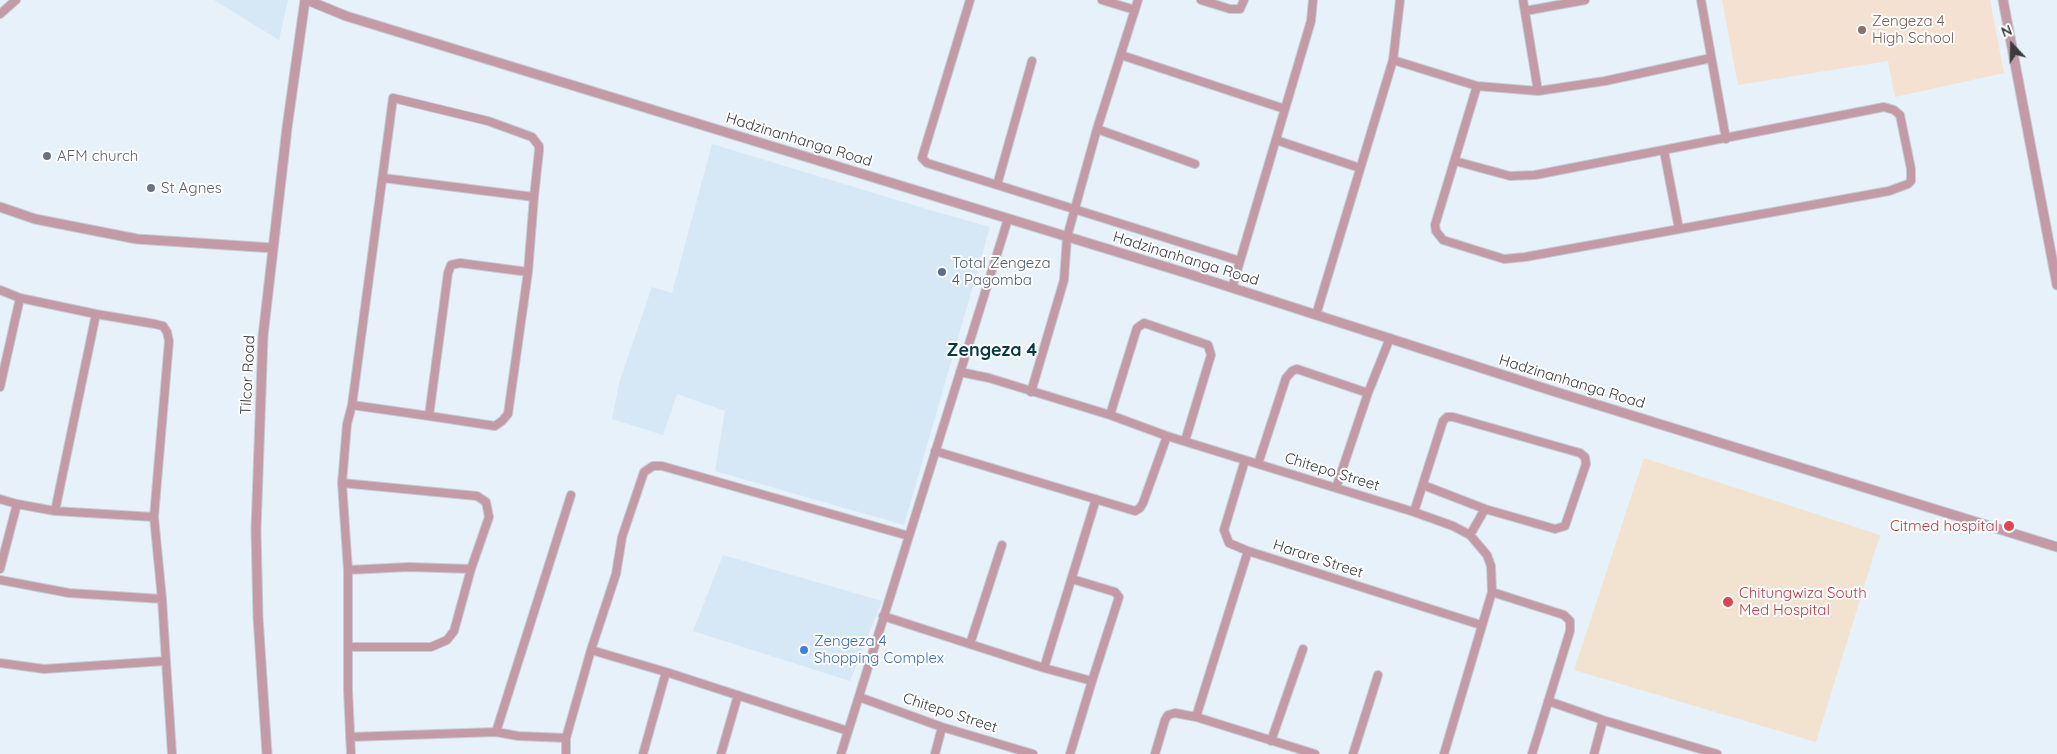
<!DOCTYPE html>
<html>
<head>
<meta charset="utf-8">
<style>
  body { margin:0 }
  #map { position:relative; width:2057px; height:754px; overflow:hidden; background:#e6f1f9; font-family:Quicksand,sans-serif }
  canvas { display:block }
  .north { position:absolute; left:1987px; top:20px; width:50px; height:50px; -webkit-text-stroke:4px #fff; paint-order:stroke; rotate:339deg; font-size:14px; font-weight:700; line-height:20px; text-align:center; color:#383c3f }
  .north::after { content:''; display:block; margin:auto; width:18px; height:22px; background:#383c3f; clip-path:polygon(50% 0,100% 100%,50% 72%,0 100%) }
</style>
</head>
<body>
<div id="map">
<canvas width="2057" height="754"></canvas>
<div class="north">N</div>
</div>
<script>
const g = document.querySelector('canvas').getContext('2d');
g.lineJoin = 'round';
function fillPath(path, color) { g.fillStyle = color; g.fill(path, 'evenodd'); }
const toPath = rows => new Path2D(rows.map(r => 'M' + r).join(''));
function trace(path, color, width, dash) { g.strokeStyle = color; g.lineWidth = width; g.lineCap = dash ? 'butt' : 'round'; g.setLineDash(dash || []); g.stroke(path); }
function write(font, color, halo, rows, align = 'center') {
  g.font = font + ' Quicksand,sans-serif'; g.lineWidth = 4; g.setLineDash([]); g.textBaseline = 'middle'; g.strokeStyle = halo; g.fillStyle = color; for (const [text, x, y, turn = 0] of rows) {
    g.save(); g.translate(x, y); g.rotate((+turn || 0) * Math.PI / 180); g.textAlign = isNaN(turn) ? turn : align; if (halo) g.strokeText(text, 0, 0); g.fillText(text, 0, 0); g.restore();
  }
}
const built = toPath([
  [214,0,288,0,279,40],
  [712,144,933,211,990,227,904,525,715,471,725,411,677,394,663,435,612,419,620,380,652,287,672,293],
  [723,555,882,601,850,681,693,631]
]);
const education = toPath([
  [1722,0,1990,0,2004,73,1895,97,1888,61,1738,85]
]);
const medical = toPath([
  [1644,458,1880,535,1816,742,1574,670]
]);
const minor = toPath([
  [970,0,922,158,927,163,1240,261],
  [1102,0,1135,10],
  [1201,0,1230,9,1240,9,1244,0],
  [1523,0,1538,91],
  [1701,0,1726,139],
  [1525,11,1585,0],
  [0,14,16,0],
  [1121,55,1285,109],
  [1393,60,1477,86,1538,91,1605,81,1711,58],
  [1097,129,1195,164],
  [1276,140,1360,168],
  [1664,151,1679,229],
  [1455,161,1510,176,1535,175,1884,107,1894,110,1900,115,1911,169,1911,181,1908,184,1889,191,1525,257,1504,259,1443,240,1436,231,1435,225,1477,86],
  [383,178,534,197,528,272],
  [997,185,1032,61],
  [1232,288,1311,21,1313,0],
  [0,290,20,298,96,314,155,324,163,326,167,332,169,341,154,517,162,599,172,754],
  [1316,315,1393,60,1400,0],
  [960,372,989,378,1110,415,1167,436,1414,512,1453,526,1470,535,1487,555,1491,566,1492,592,1444,754],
  [0,387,20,298],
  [1031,392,1064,280,1067,237,1097,129,1138,0],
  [352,405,429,416,495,426,502,421,508,414,528,272,460,263,451,265,448,273,429,416],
  [1110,415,1137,328,1144,323,1208,345,1211,355,1185,441],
  [935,451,1135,511,1140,508,1143,503,1167,436],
  [1245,460,1224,530,1229,543,1248,551,1481,625],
  [1258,464,1286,378,1292,371,1297,369,1368,393],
  [342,483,477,496,486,502,489,517,471,569,454,631,447,640,431,647,349,647],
  [1423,485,1485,509],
  [1336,488,1368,393,1390,338],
  [0,499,17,504,55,511,154,517],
  [55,511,96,314],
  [1414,512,1443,421,1447,417,1453,417,1580,453,1585,457,1586,464,1565,526,1555,529,1485,509,1470,535],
  [0,569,17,504],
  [348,570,409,567,471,569],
  [1072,579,1115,592,1119,597,1092,681],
  [0,580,69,593,162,599],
  [1492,592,1564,615,1570,621,1570,631,1532,754],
  [883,616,1044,668,1092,681,1070,754],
  [970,644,1002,545],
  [591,650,616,574,622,537,644,472,653,466,662,466,909,536],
  [0,663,44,669,165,661],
  [1044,668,1096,499],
  [859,697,942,727,1033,754],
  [1548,701,1603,720,1717,754],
  [1196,717,1248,551],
  [496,732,518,736,566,738,591,650,666,672,848,731],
  [350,737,496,732,571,495],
  [1271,741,1303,649],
  [351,754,348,690,348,570,342,483,347,424,352,405,393,98,488,121,532,137,539,146,539,151,534,197],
  [566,754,566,738],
  [643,754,666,672],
  [721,754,738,695],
  [841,754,1008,219],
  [935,754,942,727],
  [1155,754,1165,720,1168,715,1175,713,1196,717,1315,754],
  [1353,754,1378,675],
  [1594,754,1603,720]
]);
const tertiary = toPath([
  [307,0,346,16,1186,273,1556,392,2057,547],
  [2003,0,2057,285],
  [0,207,35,219,137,239,273,248],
  [267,754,258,617,256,530,263,336,287,128,305,0]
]);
const markers = [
  [1862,30,5,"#8d6e63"],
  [47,156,5,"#6b7280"],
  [151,188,5,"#6b7280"],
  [942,272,5,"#5c6f8a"],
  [2009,526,6,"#e0444e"],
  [1728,602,6,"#e0444e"],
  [804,650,5,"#3f7fe0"]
];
const educationNames = [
  ["Zengeza 4",1872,21],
  ["High School",1872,38]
];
const streetNames = [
  ["Hadzinanhanga Road",799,140,17],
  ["Hadzinanhanga Road",1186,259,17],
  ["Tilcor Road",248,375,-87],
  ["Hadzinanhanga Road",1572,382,17],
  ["Chitepo Street",1332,472,17],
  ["Harare Street",1318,559,18],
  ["Chitepo Street",950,713,18]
];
const worshipNames = [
  ["AFM church",57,156],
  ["St Agnes",161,188]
];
const serviceNames = [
  ["Total Zengeza",952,263],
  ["4 Pagomba",952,280]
];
const healthNames = [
  ["Citmed hospital",1998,526],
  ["Chitungwiza South",1739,593,"left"],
  ["Med Hospital",1739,610,"left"]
];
const shopNames = [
  ["Zengeza 4",814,641],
  ["Shopping Complex",814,658]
];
const quarterNames = [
  ["Zengeza 4",992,351]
];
fillPath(built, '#d6e7f5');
fillPath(education, '#f5e1d2');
fillPath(medical, '#f1e3d0');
trace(minor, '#c3cdd4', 10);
trace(tertiary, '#c3cdd4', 11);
trace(minor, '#c39aa5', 8);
trace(tertiary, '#c39aa5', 9);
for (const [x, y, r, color] of markers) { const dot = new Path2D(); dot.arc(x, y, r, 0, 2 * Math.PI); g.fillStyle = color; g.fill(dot); trace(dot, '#fff', 2); }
write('15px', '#785e54', '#fff', educationNames, 'left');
write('15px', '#383c3f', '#fff', streetNames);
write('15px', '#5b616d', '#fff', worshipNames, 'left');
write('15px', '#4e5e75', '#fff', serviceNames, 'left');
write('15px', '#be3a42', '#fff', healthNames, 'right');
write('15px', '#366cbe', '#fff', shopNames, 'left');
write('bold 18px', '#04394b', '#fff', quarterNames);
</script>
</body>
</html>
